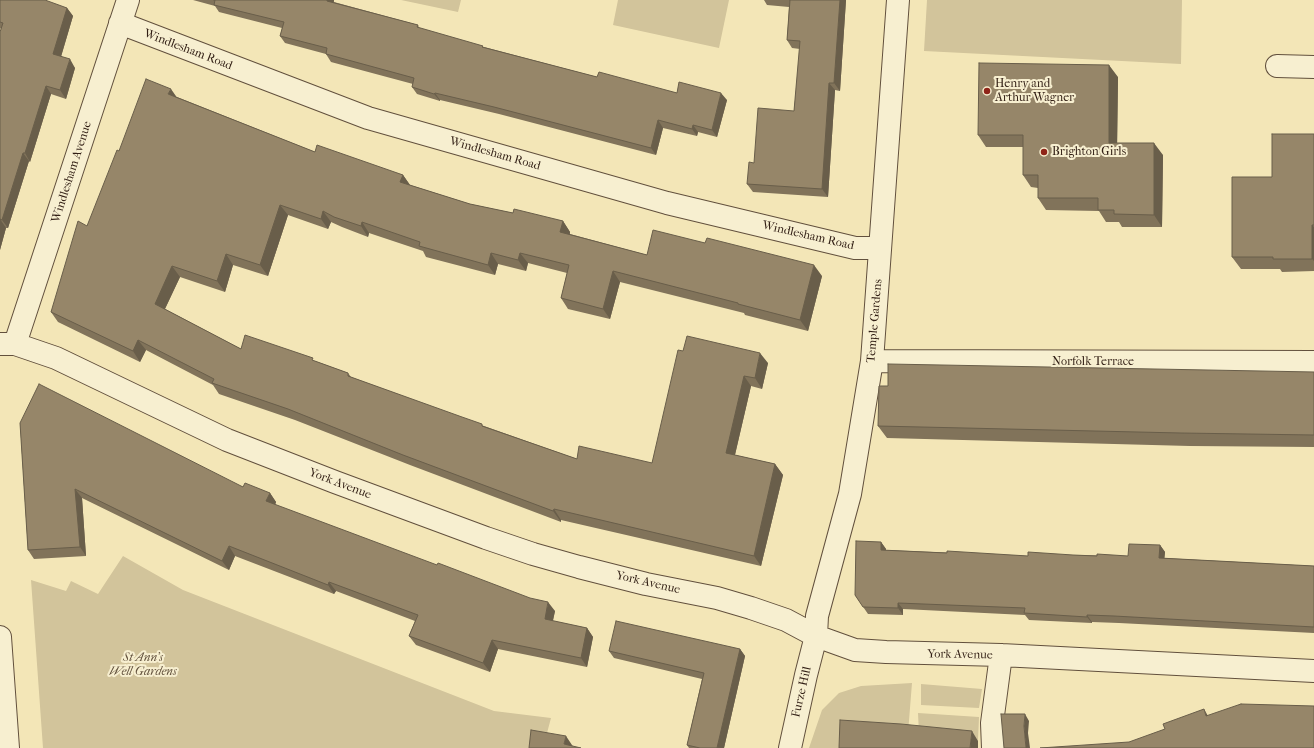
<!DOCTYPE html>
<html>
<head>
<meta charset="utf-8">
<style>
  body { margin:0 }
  canvas { display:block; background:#f3e6b7 }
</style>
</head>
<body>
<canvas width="1314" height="748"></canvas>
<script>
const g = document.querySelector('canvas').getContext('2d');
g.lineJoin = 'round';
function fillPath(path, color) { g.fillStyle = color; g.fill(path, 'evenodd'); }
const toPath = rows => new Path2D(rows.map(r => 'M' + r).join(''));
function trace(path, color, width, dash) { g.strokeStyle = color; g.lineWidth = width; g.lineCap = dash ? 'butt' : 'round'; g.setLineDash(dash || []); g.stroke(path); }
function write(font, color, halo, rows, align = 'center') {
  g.font = font + ' "IM FELL French Canon",serif'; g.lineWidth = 4; g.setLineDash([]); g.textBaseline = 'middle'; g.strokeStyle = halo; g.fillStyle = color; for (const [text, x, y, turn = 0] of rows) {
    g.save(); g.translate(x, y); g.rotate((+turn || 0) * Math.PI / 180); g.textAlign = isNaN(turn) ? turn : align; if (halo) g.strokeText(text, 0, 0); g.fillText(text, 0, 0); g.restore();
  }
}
const green = toPath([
  [401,0,461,0,458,12],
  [618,0,729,0,719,48,613,25],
  [927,0,1182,0,1181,64,924,51],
  [123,556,183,590,494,711,551,718,543,748,43,748,31,580,66,591,71,581,98,594],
  [912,683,908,733,846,748,809,748,822,710,839,693,861,686],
  [921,684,982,689,979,708,921,705],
  [918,713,979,717,978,741,919,734]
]);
const minor = toPath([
  [120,23,368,118,667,203,855,248,880,248],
  [1277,66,1314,67],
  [0,344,15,344,56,358,227,440,335,482,486,538,533,554,579,567,646,584,717,598,751,608,786,620,816,636,855,650,886,652,1001,655,1314,671],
  [15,344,128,0],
  [872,361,1314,362],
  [0,637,8,748],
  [790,748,806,675,816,636,817,616,850,494,872,361,898,0],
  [993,748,992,723,1001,655]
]);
const wall = toPath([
  [0,0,67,8,73,16,61,57,75,68,66,99,51,94,30,162,29,161,8,228,6,228,0,250,1,29,0,28],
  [193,0,334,0,334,2,418,25,419,28,484,47,597,77,677,93,727,100,717,137,698,132,697,136,663,128,656,155,499,114,440,100,440,101,417,94,412,87,413,84,331,62,326,54,285,43,280,36,282,28,219,12,215,6],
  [764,0,846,0,840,91,835,90,828,197,753,192,747,184,754,163,794,111,800,49,792,48,787,40,789,7,767,5],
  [1118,77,1117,143,1163,155,1162,227,1122,227,1119,222,1106,222,1099,211,1046,210,1038,198,1038,188,1031,187,1023,175,1023,147,986,147,978,135],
  [177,97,315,152,403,175,410,185,470,204,513,213,563,221,570,232,570,234,647,255,822,276,808,331,745,315,744,313,620,282,610,319,568,309,561,298,567,273,528,263,526,271,498,264,495,275,426,257,423,251,369,233,368,237,342,227,331,222,328,229,288,215,268,276,233,265,225,292,180,277,165,309,241,349,315,361,348,373,351,377,484,426,577,459,652,463,683,351,768,363,762,389,751,386,735,455,775,464,783,475,761,566,561,520,561,522,410,465,295,420,219,394,213,385,146,350,140,362,58,322,51,312,119,151],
  [1314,134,1314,271,1282,272,1280,269,1241,269,1232,257,1272,177],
  [1314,372,1314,447,1190,446,887,438,878,426,888,386],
  [20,423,243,487,270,493,276,502,275,505,555,611,553,621,587,628,593,637,587,667,498,649,490,672,416,645,409,636,415,621,336,591,334,594,235,556,229,570,82,498,86,556,34,559,28,550],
  [881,542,886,549,886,550,1028,556,1073,555,1128,556,1160,545,1165,552,1164,558,1314,566,1314,633,1119,623,1092,622,1092,623,1029,620,1025,615,903,609,903,615,868,614,855,595],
  [740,649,745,656,724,748,689,748,687,745,702,679,614,658,609,651]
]);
const shadedWall = toPath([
  [327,0,334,0,332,8,327,1],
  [840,0,846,0,840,91,834,83],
  [67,8,73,16,59,63,53,54],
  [70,59,75,68,66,99,60,90],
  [1109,65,1118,77,1117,155,1109,143],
  [829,83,835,90,828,197,822,189],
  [46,86,51,94,30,162,25,153],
  [171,89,178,99,168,94],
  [435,93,440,100,440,101,434,94],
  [721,93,727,100,717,137,712,130],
  [658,120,663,128,656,155,651,148],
  [693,125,698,132,697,136,692,129],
  [1154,143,1163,155,1162,227,1154,215],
  [23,153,29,161,8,228,2,220],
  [403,175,410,185,400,182],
  [280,205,288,215,268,276,260,265],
  [323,211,331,222,328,229,321,219],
  [0,219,6,228,0,250],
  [563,221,570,232,568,242,560,232],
  [362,222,369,233,368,237,361,226],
  [1312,225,1314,227,1314,261,1312,259],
  [491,253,498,264,495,275,488,265],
  [520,253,528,263,526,271,518,260],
  [226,254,233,265,225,292,217,281],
  [814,265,822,276,808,331,800,320],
  [172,266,180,277,162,315,155,304],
  [613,271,620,282,610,319,603,309],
  [138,340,146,350,140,362,133,351],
  [760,353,768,363,762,389,755,378],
  [744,376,751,386,733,463,726,453],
  [775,464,783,475,761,566,754,556],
  [75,489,82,498,86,556,80,547],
  [270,493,276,502,273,510,266,501],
  [554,509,561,520,561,522,553,511],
  [881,542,886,549,886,556,881,550],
  [1160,545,1165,552,1164,565,1159,558],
  [229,546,235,556,229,570,222,561],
  [329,582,336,591,334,594,328,585],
  [548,602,555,611,551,628,545,619],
  [898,603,903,609,903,615,898,608],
  [1087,615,1092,622,1092,623,1087,617],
  [587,628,593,637,587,667,581,658],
  [492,640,498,649,490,672,483,663],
  [740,649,745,656,724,748,717,748],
  [1204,709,1208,716,1206,716],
  [1025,714,1029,721,1028,733,1030,748,1026,748,1024,726],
  [972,731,978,741,978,748,970,748],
  [566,736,574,748,564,744]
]);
const building = toPath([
  [0,0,45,0,67,8,53,54,70,59,60,90,46,86,25,153,23,153,2,220,0,219,0,220,0,32,3,23,0,22,0,0],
  [214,0,327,0,327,1,418,25,417,27,483,46,482,47,597,77,599,72,677,93,679,82,721,93,712,130,693,125,692,129,658,120,651,148,494,107,435,93,434,94,412,87,414,78,326,54,327,48,280,36,284,22,214,5,215,0,214,0],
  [790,0,840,0,834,83,829,83,822,189,747,184,749,162,754,163,758,108,794,111,800,41,787,40,790,0],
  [979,63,1109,65,1109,143,1154,143,1154,215,1114,214,1114,210,1098,210,1098,198,1038,198,1038,175,1023,175,1023,135,978,135,979,63],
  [146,79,171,89,168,94,315,152,317,145,403,175,400,182,470,204,513,213,514,209,563,221,560,232,647,255,653,230,705,243,707,238,814,265,800,320,738,304,738,303,613,271,603,309,561,298,569,265,520,253,518,260,491,253,488,265,419,246,420,242,362,222,361,226,334,217,323,211,321,219,280,205,260,265,226,254,217,281,172,266,155,304,241,349,245,335,313,358,312,360,348,373,348,376,462,417,482,424,482,426,577,459,579,446,652,463,678,350,683,351,687,336,760,353,755,378,744,376,726,453,775,464,754,556,554,509,553,511,403,455,288,409,212,383,214,379,138,340,133,351,51,312,78,221,87,226,117,150,119,151,146,79],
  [1272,134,1314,134,1314,225,1312,225,1312,259,1273,259,1273,257,1232,257,1232,177,1272,177,1272,134],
  [888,364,1314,372,1314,435,1181,433,878,426,879,386,888,386,888,364],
  [39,384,243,487,245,483,270,493,266,501,437,565,438,563,530,598,548,602,545,619,587,628,581,658,492,640,483,663,409,636,418,615,329,582,328,585,229,546,222,561,75,489,80,547,28,550,20,423,39,384],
  [856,541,881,542,881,550,947,553,947,551,1028,556,1028,552,1073,555,1097,556,1097,554,1128,556,1129,544,1160,545,1159,558,1314,566,1314,627,1114,616,1087,615,1087,617,1024,613,1025,608,898,603,898,608,863,607,855,595,856,541],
  [616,621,740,649,717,748,700,748,687,745,704,673,609,651,616,621],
  [1241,704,1314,706,1314,748,1040,748,1129,742,1165,729,1163,724,1204,709,1206,716,1241,704],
  [1001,714,1025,714,1024,726,1026,748,1004,748,1001,714],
  [840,720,901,724,972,731,970,748,839,748,840,720],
  [531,730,566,736,564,744,581,748,529,748,531,730]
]);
const markers = [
  [987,91,4,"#8f2418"],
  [1044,152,4,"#8f2418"]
];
const streetNames = [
  ["Windlesham Road",188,50,21],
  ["Windlesham Road",495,154,16],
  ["Windlesham Avenue",72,172,-72],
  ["Windlesham Road",808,236,13],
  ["Temple Gardens",875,321,-85],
  ["Norfolk Terrace",1093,362],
  ["York Avenue",340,484,21],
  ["York Avenue",648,583,13],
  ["York Avenue",960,655,1],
  ["Furze Hill",802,692,-77]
];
const poiNames = [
  ["Henry and",995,84],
  ["Arthur Wagner",995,98],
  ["Brighton Girls",1052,152]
];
const parkNames = [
  ["St Ann's",143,658],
  ["Well Gardens",143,672]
];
fillPath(green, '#d2c49b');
trace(minor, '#62503d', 24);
trace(minor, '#f7efd0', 22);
fillPath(wall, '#81735a');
fillPath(shadedWall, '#695e4a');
fillPath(building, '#968669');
trace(building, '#695e4a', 1);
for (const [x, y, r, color] of markers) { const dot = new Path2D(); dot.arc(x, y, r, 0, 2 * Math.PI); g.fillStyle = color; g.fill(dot); trace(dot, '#f7efd0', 1.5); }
write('12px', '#311e14', '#f7efd0', streetNames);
write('12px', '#311e14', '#f7efd0', poiNames, 'left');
write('italic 12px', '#61503c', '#f7efd0', parkNames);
</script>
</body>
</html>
